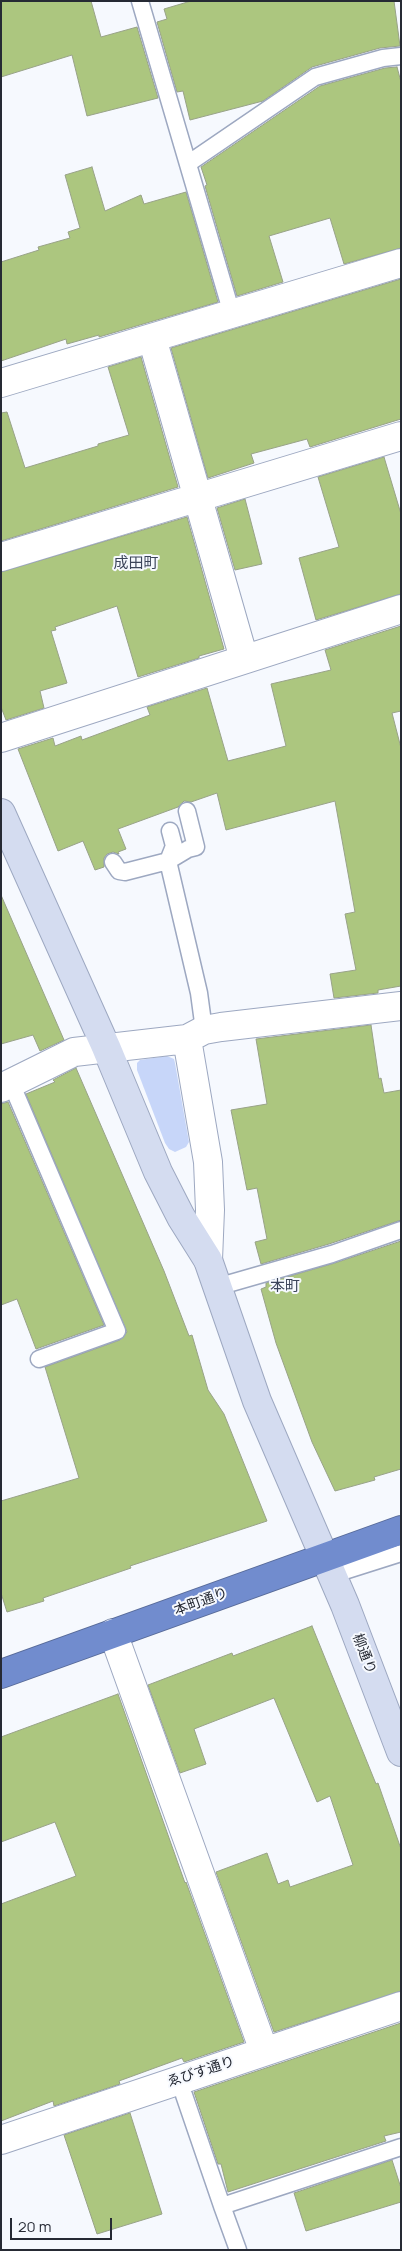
<!DOCTYPE html>
<html>
<head>
<meta charset="utf-8">
<style>
  body { margin:0 }
  #map { position:relative; width:402px; height:2251px; overflow:hidden; background:#f6f9fe; font-family:Manrope,sans-serif }
  canvas { display:block }
  .frame { position:absolute; inset:0; border:2px solid #262a34; pointer-events:none }
  .scale { position:absolute; left:10px; top:2218px; width:102px; height:22px; box-sizing:border-box; border:2px solid #262a34; border-top:0; padding-left:6px; font-size:15px; line-height:18px; white-space:nowrap; color:#262a34; -webkit-text-stroke:4px #f6f9fe; paint-order:stroke }
</style>
</head>
<body>
<div id="map">
<canvas width="402" height="2251"></canvas>
<div class="frame"></div>
<div class="scale">20 m</div>
</div>
<script>
const g = document.querySelector('canvas').getContext('2d');
g.lineJoin = 'round';
function fillPath(path, color) { g.fillStyle = color; g.fill(path, 'evenodd'); }
const toPath = rows => new Path2D(rows.map(r => 'M' + r).join(''));
function trace(path, color, width, dash) { g.strokeStyle = color; g.lineWidth = width; g.lineCap = dash ? 'butt' : 'round'; g.setLineDash(dash || []); g.stroke(path); }
function write(font, color, halo, rows, align = 'center') {
  g.font = font + ' Manrope,"Noto Sans JP",sans-serif'; g.lineWidth = 4; g.setLineDash([]); g.textBaseline = 'middle'; g.strokeStyle = halo; g.fillStyle = color; for (const [text, x, y, turn = 0] of rows) {
    g.save(); g.translate(x, y); g.rotate((+turn || 0) * Math.PI / 180); g.textAlign = isNaN(turn) ? turn : align; if (halo) g.strokeText(text, 0, 0); g.fillText(text, 0, 0); g.restore();
  }
}
const green = toPath([
  [167,1056,174,1059,175,1063,189,1142,186,1147,175,1152,169,1149,165,1143,137,1070,137,1063,140,1060]
]);
const building = toPath([
  [1,1,91,1,101,37,137,27,158,98,87,116,72,55,1,77,1,1],
  [191,1,394,1,400,46,380,48,312,67,263,101,190,120,183,91,177,92,157,22,167,19,164,9,191,1],
  [397,67,401,82,401,248,344,264,330,218,269,236,283,282,237,296,205,186,207,185,201,167,320,86,385,68,397,67],
  [92,167,105,211,141,195,144,204,186,192,218,302,99,337,99,335,67,344,66,339,1,361,1,262,39,250,38,247,70,238,68,232,80,228,65,175,92,167],
  [401,279,401,419,310,447,307,439,251,454,254,463,208,478,171,348,401,279],
  [141,357,178,487,1,541,1,413,7,412,25,468,98,446,98,444,129,435,108,367,141,357],
  [384,457,401,514,401,594,316,620,299,558,339,547,318,477,384,457],
  [245,499,262,564,235,570,217,508,245,499],
  [187,517,224,649,199,656,199,658,138,677,117,606,55,627,56,630,51,631,67,683,40,691,44,708,6,720,1,707,1,572,187,517],
  [401,626,401,711,392,713,401,748,401,986,378,990,378,993,334,998,330,974,356,970,345,914,355,912,335,801,226,830,217,793,191,802,184,801,178,807,118,829,126,849,118,852,119,854,113,852,107,854,104,858,104,867,95,870,83,841,58,851,18,749,53,738,55,746,81,736,82,740,150,715,147,707,207,688,228,761,286,746,271,684,331,670,325,650,401,626],
  [1,895,64,1040,40,1051,33,1035,1,1044,1,895],
  [371,1025,379,1079,381,1078,384,1093,401,1090,401,1220,329,1244,261,1264,255,1242,267,1239,257,1188,247,1190,231,1110,267,1104,256,1039,371,1025],
  [76,1068,164,1271,189,1336,192,1335,208,1390,224,1414,267,1521,130,1566,131,1568,43,1598,44,1601,7,1612,1,1593,1,1501,79,1478,45,1367,120,1340,127,1332,26,1094,55,1082,53,1080,76,1068],
  [8,1102,104,1325,36,1349,17,1299,1,1305,1,1104,8,1102],
  [401,1241,401,1469,374,1477,375,1480,335,1491,312,1442,276,1343,261,1289,266,1287,266,1283,335,1263,401,1241],
  [312,1626,376,1784,378,1783,401,1849,401,1991,274,2032,216,1872,267,1853,278,1884,288,1880,290,1887,353,1865,330,1796,317,1802,274,1698,194,1729,206,1764,180,1773,148,1685,232,1653,233,1656,312,1626],
  [118,1694,185,1883,186,1882,244,2042,184,2062,182,2058,119,2081,120,2084,54,2106,53,2101,1,2121,1,1904,76,1876,55,1822,1,1842,1,1737,118,1694],
  [401,2023,401,2132,384,2136,386,2141,228,2192,221,2164,218,2164,194,2092,401,2023],
  [130,2113,162,2214,97,2234,64,2135,130,2113],
  [392,2160,401,2188,401,2202,306,2231,294,2193,392,2160]
]);
const lane = toPath([
  [140,1,232,314],
  [189,163,315,77,383,58,401,56],
  [170,831,174,846,168,861,199,993,204,1030],
  [113,862,119,871,125,872,168,861,188,849,196,847,187,811],
  [11,1083,117,1331,39,1359],
  [217,1287,332,1254,401,1230],
  [332,1575,401,1553],
  [184,2095,222,2206],
  [238,2250,222,2206,401,2147]
]);
const street = toPath([
  [152,338,244,659],
  [1,383,401,263],
  [1,557,401,436],
  [1,738,401,609],
  [187,1039,208,1162,210,1210,208,1260],
  [1,1088,74,1052,187,1039,204,1030,221,1027,401,1006],
  [113,1633,264,2051],
  [1,2140,401,2006]
]);
const secondary = toPath([
  [1,813,106,1047,158,1172,181,1217,208,1260,257,1401,345,1605,401,1752]
]);
const highway = toPath([
  [1,1674,401,1530]
]);
const streetNames = [
  ["本町通り",201,1602,-20],
  ["柳通り",364,1654,69],
  ["ゑびす通り",201,2072,-18]
];
const neighbourhoodNames = [
  ["成田町",136,564],
  ["本町",285,1287]
];
fillPath(green, '#c7d6f9');
fillPath(building, '#acc67f');
trace(building, '#98a288', 1);
trace(lane, '#9da8c1', 19);
trace(street, '#9da8c1', 30);
trace(secondary, '#9da8c1', 30);
trace(highway, '#576a98', 30);
trace(lane, '#fff', 16);
trace(street, '#fff', 28);
trace(secondary, '#d4dcf0', 28);
trace(highway, '#718cce', 28);
write('14px', '#262a34', '#f6f9fe', streetNames);
write('15px', '#3c455a', '#f6f9fe', neighbourhoodNames);
</script>
</body>
</html>
